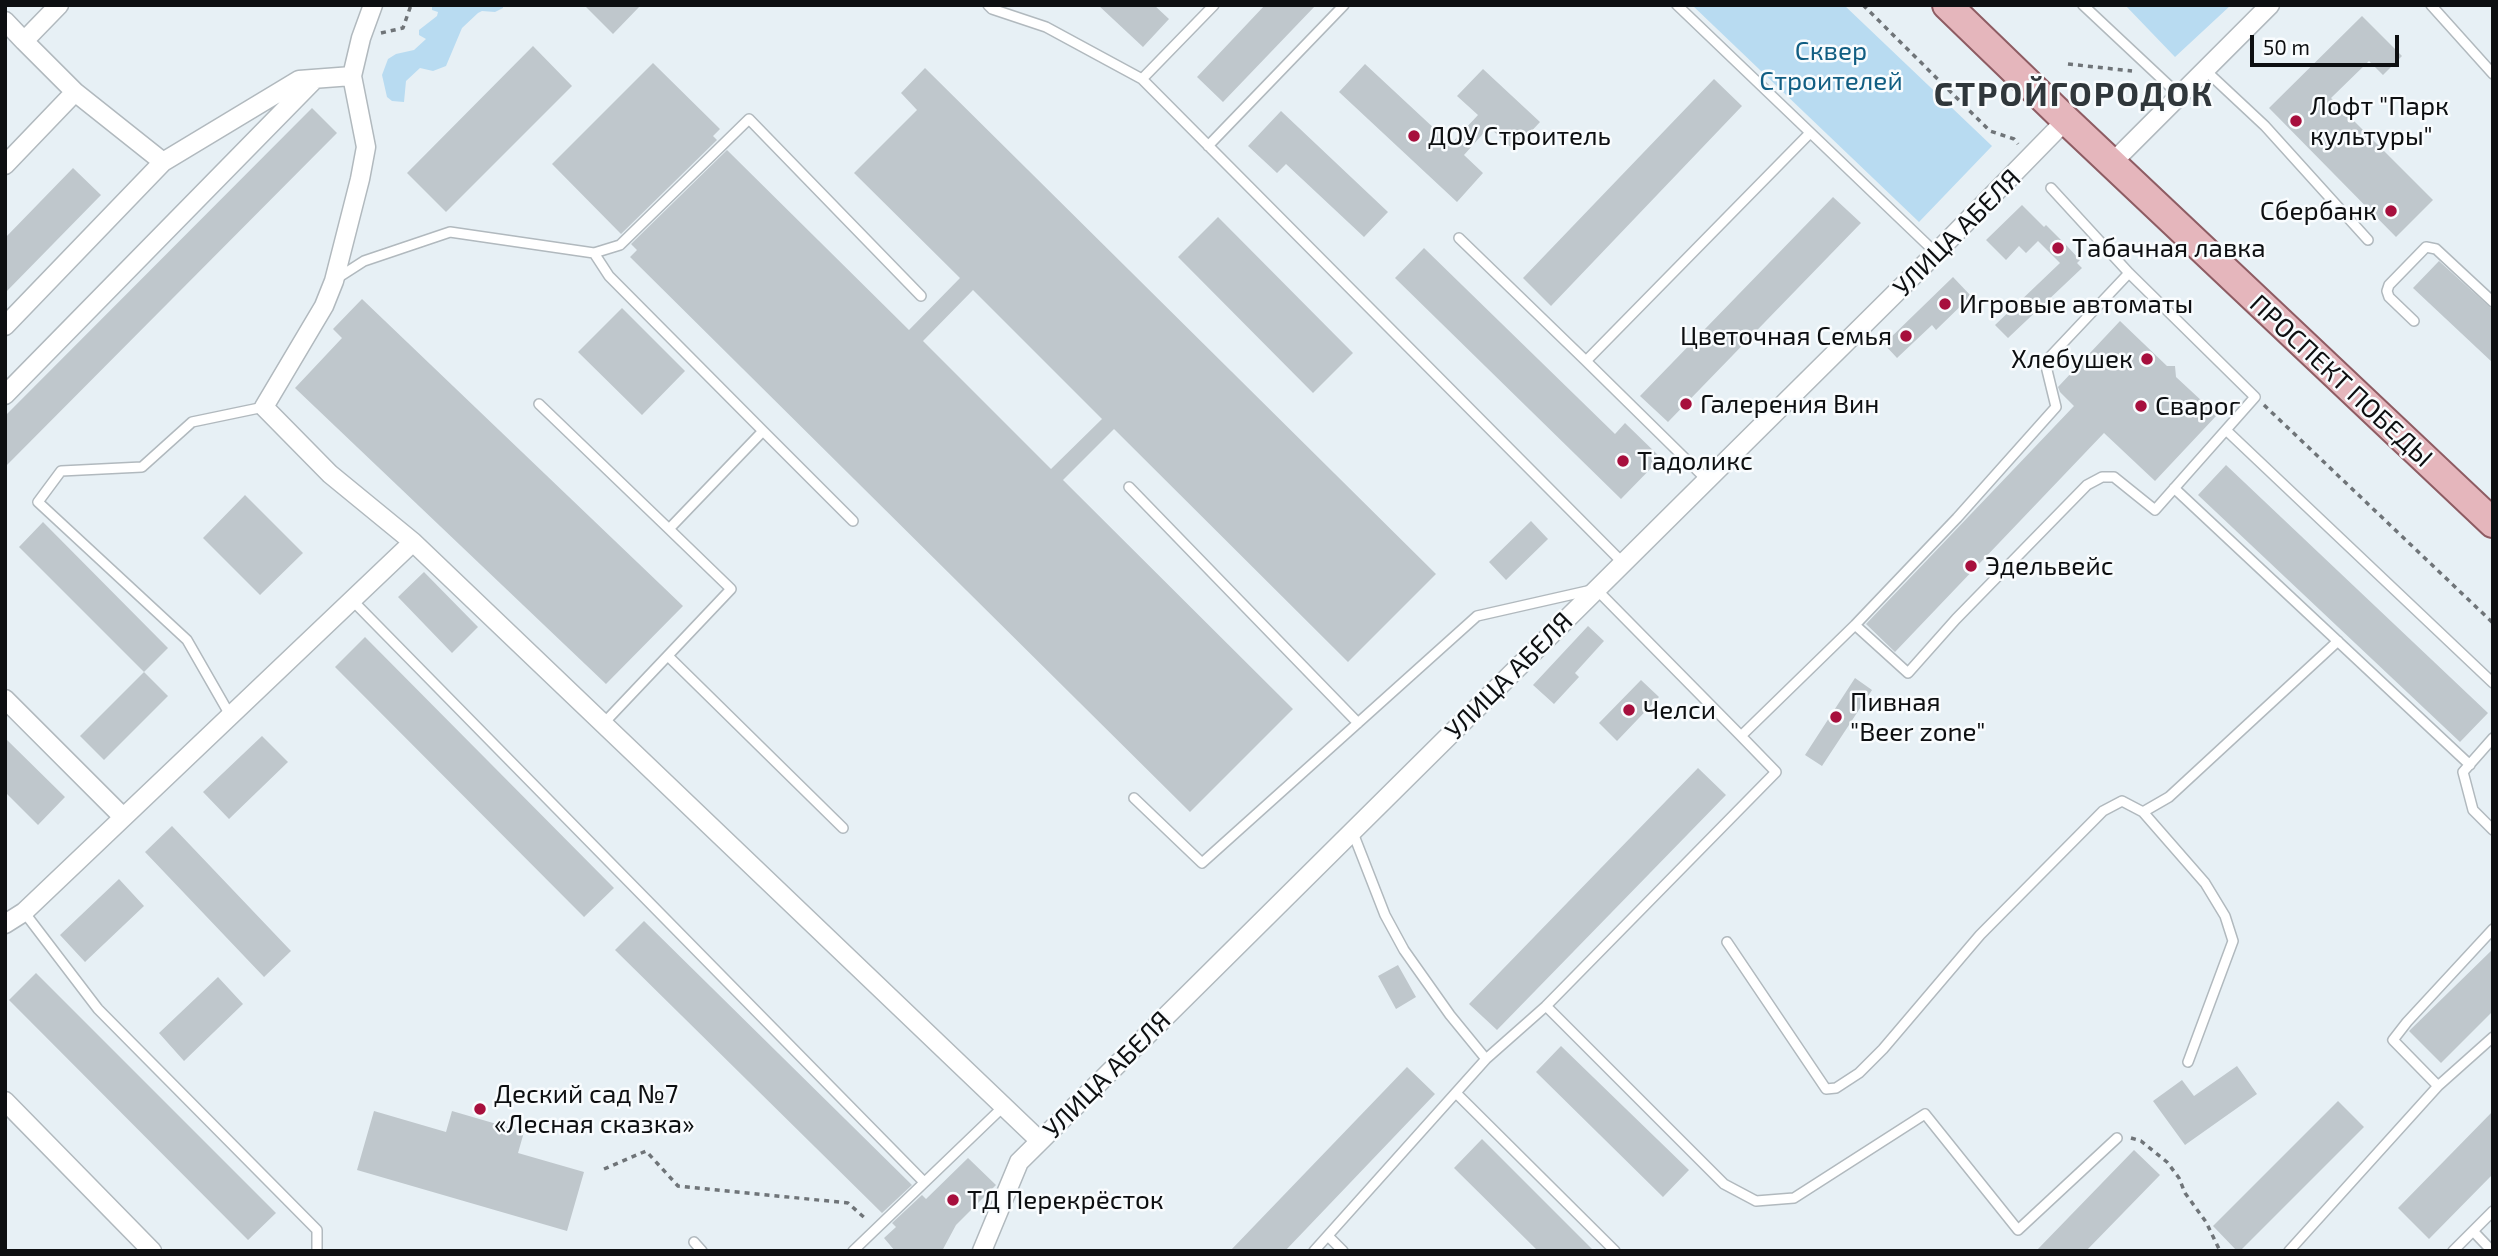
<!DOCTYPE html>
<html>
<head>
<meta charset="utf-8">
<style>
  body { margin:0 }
  #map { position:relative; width:2498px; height:1256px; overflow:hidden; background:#e7f0f5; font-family:"Exo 2",sans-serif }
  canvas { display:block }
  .frame { position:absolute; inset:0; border:7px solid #0d0f11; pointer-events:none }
  .scale { position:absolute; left:2250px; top:35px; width:149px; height:32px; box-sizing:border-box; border:4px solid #0d0f11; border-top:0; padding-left:9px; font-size:21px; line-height:24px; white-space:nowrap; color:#0d0f11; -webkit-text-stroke:5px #f9fcfe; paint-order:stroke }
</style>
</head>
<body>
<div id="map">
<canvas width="2498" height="1256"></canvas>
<div class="frame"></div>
<div class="scale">50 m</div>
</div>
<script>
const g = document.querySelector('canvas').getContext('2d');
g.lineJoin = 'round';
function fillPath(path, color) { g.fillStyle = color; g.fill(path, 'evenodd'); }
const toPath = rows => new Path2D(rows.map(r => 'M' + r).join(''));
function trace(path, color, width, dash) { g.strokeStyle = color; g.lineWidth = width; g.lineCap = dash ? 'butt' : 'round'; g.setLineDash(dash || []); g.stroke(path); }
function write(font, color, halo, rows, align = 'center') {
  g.font = font + ' "Exo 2",sans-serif'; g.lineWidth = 5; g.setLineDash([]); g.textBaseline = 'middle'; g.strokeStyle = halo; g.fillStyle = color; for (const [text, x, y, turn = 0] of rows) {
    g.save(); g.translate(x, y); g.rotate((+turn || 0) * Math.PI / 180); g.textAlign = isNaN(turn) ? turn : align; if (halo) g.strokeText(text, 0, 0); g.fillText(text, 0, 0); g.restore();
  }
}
const green = toPath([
  [432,5,503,5,503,8,495,12,482,11,478,13,462,28,446,66,433,71,420,68,406,81,404,102,392,101,387,97,382,75,388,59,396,54,414,50,426,39,419,35,419,30,437,16,438,12,432,10],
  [1692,5,1844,5,1992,146,1919,222],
  [2125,5,2231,5,2175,57]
]);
const building = toPath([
  [584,5,641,5,613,34],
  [1098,5,1154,5,1169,19,1143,47],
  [1265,5,1316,5,1223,102,1197,77],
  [2362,16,2402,56,2383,75,2369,61,2331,98,2433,200,2396,237,2269,108],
  [533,46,572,86,446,212,407,173],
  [653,63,720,129,713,136,717,140,621,234,552,164],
  [1365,64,1451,144,1478,115,1457,96,1483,69,1540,122,1514,150,1489,127,1464,155,1483,173,1457,202,1339,92],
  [925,68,1436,574,1348,662,1114,429,1063,480,1293,709,1190,812,630,257,637,250,631,244,727,150,909,330,960,278,854,173,917,110,901,93],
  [973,290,1102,419,1051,469,923,341],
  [1714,79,1742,106,1551,306,1523,278],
  [312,108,337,133,5,467,5,416],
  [1281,111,1388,212,1364,237,1286,164,1277,173,1248,146],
  [73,168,101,195,5,293,5,238],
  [1833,197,1861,223,1668,422,1640,396],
  [2022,205,2044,227,2046,225,2067,246,2080,260,2077,263,2082,268,2008,338,1995,325,2060,263,2038,241,2026,253,2019,246,2006,260,1986,240],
  [1218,217,1353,353,1313,393,1178,257],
  [1424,248,1615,434,1625,423,1661,458,1621,499,1395,278],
  [2439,261,2493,310,2493,363,2413,288],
  [1953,277,1971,296,1936,330,1932,325,1897,358,1884,344],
  [362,299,683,606,606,684,295,388,342,338,333,329],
  [622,308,685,371,642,415,578,352],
  [2120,321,2167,366,2175,366,2176,377,2217,415,2155,481,2104,433,1895,652,1866,624,2074,406,2060,392,2058,387],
  [2226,465,2488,713,2460,742,2198,495],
  [245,495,303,553,260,595,203,538],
  [1531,521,1548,539,1506,580,1489,562],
  [43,522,168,648,144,672,19,547],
  [424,572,478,627,452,653,398,597],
  [1588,626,1604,641,1575,673,1579,677,1554,704,1533,685],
  [365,637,614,888,584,917,335,667],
  [144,672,168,696,104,760,80,736],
  [1855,678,1872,690,1822,766,1805,755],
  [1641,680,1659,697,1617,741,1599,723],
  [262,736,288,762,229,819,203,792],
  [5,738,65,797,38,825,5,792],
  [1698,768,1726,795,1497,1030,1469,1004],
  [172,826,291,951,264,977,145,852],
  [119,879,144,906,85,962,60,935],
  [644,921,912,1185,882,1213,615,950],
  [2493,949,2493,1011,2441,1063,2409,1031],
  [1398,965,1416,997,1396,1009,1378,976],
  [36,973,276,1213,248,1240,9,1000],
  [218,977,243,1004,184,1061,159,1033],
  [1561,1046,1689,1170,1663,1197,1536,1072],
  [2237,1066,2257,1094,2185,1145,2153,1101,2182,1080,2194,1096],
  [1407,1067,1435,1094,1285,1251,1230,1251],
  [2338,1101,2364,1127,2240,1251,2237,1251,2213,1226],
  [374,1111,446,1132,452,1111,524,1132,518,1153,584,1172,567,1231,357,1170],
  [2493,1111,2493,1174,2429,1239,2398,1208],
  [1482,1139,1594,1251,1538,1251,1454,1168],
  [2134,1150,2160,1175,2086,1251,2036,1251],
  [968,1158,996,1185,956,1225,942,1251,895,1251,884,1238,896,1227,892,1223,922,1195,926,1199]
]);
const path = toPath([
  [1863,5,1990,131,2014,139,2018,144],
  [381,33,403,28,411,5],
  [2068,64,2132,71],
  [2264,405,2493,623],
  [2131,1138,2141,1141,2167,1162,2179,1178,2185,1193,2206,1222,2220,1251],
  [604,1169,646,1151,678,1186,848,1203,867,1220]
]);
const lane = toPath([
  [988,5,992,9,1046,27,1142,79,1623,563],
  [1677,5,1936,253],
  [2083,5,2179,95],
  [2431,5,2493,74],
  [2204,69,2265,126,2368,240],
  [1142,79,1214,5],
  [1208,146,1344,5],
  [1459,238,1586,361],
  [594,253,620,245,749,119,921,296],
  [336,279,364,261,450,232,594,253,609,276,763,431,669,529,731,589,603,724],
  [2414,321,2389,297,2387,291,2389,285,2426,247,2436,249,2493,302],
  [539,404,669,529],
  [763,431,853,521],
  [2227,431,2493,683],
  [1707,480,1586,361,1810,133],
  [1129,487,1358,723],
  [2174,488,2470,765],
  [351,599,924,1182],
  [1855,625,1908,673,1956,619,2087,485,2102,477,2114,477,2155,510,2255,397,2129,273,2051,188],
  [668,656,843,828],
  [230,715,187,640,38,502,61,471,142,467,192,422,264,407],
  [2493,738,2463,772,2473,810,2493,830],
  [1134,798,1202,863,1477,616,1596,589,1741,736,1855,625,1957,518,2056,407,2045,362,2129,273],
  [2143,812,2205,883,2225,916,2233,941,2188,1062],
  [24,912,98,1009,317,1230,317,1251],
  [1727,942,1826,1089,1836,1088,1859,1073,1883,1049,1980,935,2103,811,2122,801,2143,812,2169,797,2338,641],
  [1546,1006,1776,772,1741,736],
  [1486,1059,1546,1006,1724,1184,1756,1201,1794,1198,1925,1114,2018,1230,2117,1138],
  [2438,1086,2393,1040,2407,1022,2493,929],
  [1456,1093,1615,1251],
  [2473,1231,2492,1251],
  [1328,1236,1343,1251],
  [694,1242,702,1251],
  [853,1251,1004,1106],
  [1314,1251,1486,1059,1450,1015,1404,950,1385,915,1353,833],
  [2289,1251,2438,1086,2493,1037],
  [2453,1251,2493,1211]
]);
const street = toPath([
  [373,5,361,38,352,76,366,147,360,179,334,281,324,306,264,407,330,474,413,542,1040,1141],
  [5,21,24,41,59,5],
  [24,41,75,92],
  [2112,163,2270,5],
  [5,165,75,92,163,162,299,80,352,76],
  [5,326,163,162],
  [5,395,315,79],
  [5,699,123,817],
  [5,924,24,912,413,542],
  [5,1101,152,1251],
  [982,1251,1019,1162,1936,253,2066,120]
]);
const primary = toPath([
  [1947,5,2066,120,2493,523]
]);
const markers = [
  [2296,121,7,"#a70f3d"],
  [1414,136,7,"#a70f3d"],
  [2391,211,7,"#a70f3d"],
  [2058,248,7,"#a70f3d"],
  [1945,304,7,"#a70f3d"],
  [1906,336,7,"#a70f3d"],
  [2147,359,7,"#a70f3d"],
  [1686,404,7,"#a70f3d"],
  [2141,406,7,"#a70f3d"],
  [1623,461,7,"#a70f3d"],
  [1971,566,7,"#a70f3d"],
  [1629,710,7,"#a70f3d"],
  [1836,717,7,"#a70f3d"],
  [480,1109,7,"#a70f3d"],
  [953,1200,7,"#a70f3d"]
];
const parkNames = [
  ["Сквер",1831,51],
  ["Строителей",1831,81]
];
const poiNames = [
  ["Лофт \"Парк",2310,106],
  ["культуры\"",2310,136],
  ["ДОУ Строитель",1428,136],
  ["Сбербанк",2377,211,"right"],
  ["Табачная лавка",2072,248],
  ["Игровые автоматы",1959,304],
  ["Цветочная Семья",1892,336,"right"],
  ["Хлебушек",2133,359,"right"],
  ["Галерения Вин",1700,404],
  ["Сварог",2155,406],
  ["Тадоликс",1637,461],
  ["Эдельвейс",1985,566],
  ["Пивная",1850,702],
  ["\"Beer zone\"",1850,732],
  ["Челси",1643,710],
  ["Деский сад №7",494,1094],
  ["«Лесная сказка»",494,1124],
  ["ТД Перекрёсток",967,1200]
];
const streetNames = [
  ["УЛИЦА АБЕЛЯ",1957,233,-45],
  ["ПРОСПЕКТ ПОБЕДЫ",2341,381,43],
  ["УЛИЦА АБЕЛЯ",1509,676,-45],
  ["УЛИЦА АБЕЛЯ",1107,1075,-45]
];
const districtNames = [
  ["СТРОЙГОРОДОК",2074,95]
];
fillPath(green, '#b8dbf1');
fillPath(building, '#bfc7cc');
trace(lane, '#b1b9be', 12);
trace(street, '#b1b9be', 21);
trace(primary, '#8e5c63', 32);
trace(path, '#6f7478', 3.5, [5, 5]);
trace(lane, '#fff', 9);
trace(street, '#fff', 18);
trace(primary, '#e5b6bc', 28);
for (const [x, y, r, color] of markers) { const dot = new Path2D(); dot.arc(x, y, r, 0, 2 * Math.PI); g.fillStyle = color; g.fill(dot); trace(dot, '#f9fcfe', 2.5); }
write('26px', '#115e83', '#f9fcfe', parkNames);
write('26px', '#0d0f11', '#f9fcfe', poiNames, 'left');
write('26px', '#0d0f11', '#f9fcfe', streetNames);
g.letterSpacing = '2px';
write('bold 33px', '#30373b', '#f9fcfe', districtNames);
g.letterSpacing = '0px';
</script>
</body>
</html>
